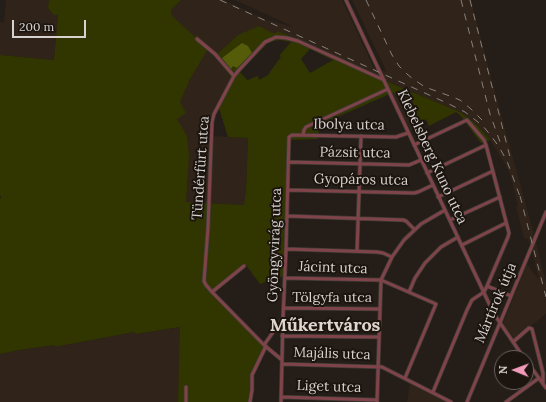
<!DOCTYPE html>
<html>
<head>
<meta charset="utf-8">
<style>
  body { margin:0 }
  #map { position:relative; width:546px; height:402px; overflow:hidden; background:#251e18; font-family:Lora,serif }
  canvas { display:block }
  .north { position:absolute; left:494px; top:350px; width:40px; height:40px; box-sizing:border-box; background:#1b140f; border:1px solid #66605b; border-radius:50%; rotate:271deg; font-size:11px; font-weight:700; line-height:16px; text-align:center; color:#d7d2ce }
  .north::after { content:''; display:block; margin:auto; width:14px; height:18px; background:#ef9ab8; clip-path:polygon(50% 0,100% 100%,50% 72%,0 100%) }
  .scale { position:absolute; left:12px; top:20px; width:74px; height:18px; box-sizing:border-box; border:2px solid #d7d2ce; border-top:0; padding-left:5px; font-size:12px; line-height:14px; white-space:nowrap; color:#d7d2ce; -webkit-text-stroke:3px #1b140f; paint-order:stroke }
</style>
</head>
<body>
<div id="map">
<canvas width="546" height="402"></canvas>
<div class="north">N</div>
<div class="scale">200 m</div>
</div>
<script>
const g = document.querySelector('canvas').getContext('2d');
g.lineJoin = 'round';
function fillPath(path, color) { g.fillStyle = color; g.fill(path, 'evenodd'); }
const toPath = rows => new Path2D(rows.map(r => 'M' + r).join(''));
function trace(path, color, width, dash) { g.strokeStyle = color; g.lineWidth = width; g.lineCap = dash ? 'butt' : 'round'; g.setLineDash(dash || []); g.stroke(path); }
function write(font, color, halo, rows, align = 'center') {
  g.font = font + ' Lora,serif'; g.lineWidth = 4; g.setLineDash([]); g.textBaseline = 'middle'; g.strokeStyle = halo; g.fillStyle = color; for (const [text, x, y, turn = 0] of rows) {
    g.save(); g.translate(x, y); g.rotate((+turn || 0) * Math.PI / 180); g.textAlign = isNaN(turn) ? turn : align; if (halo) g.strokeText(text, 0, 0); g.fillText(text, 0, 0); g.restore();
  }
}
const built = toPath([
  [6,0,49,0,48,8,58,14,54,60,0,55,0,22,4,23],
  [181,0,224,0,267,20,294,27,235,0,342,0,374,68,387,72,352,0,471,0,492,81,536,242,546,284,546,314,514,339,503,324,527,264,539,280,532,251,528,239,524,238,516,206,518,205,510,174,505,164,490,140,483,132,475,123,460,112,388,82,366,70,278,31,275,33,238,35,218,53,231,80,211,118,211,136,248,138,246,191,244,205,186,202,189,156,177,119,180,102,205,44,196,36,195,37,172,17,171,13,171,10],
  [407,91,416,108,412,111,420,126,411,131,392,93,395,94],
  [181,327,178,402,0,402,0,354,19,350,55,345,56,347,134,332,136,334],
  [410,384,446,402,407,402]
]);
const green = toPath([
  [49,0,181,0,171,10,171,13,172,16,195,37,196,35,206,43,205,44,209,47,190,79,180,102,186,113,177,119,187,136,189,156,186,202,244,205,246,191,248,138,228,137,218,105,231,80,230,76,215,56,238,35,259,26,272,33,275,33,278,31,366,70,388,82,460,112,475,123,490,140,481,143,460,115,456,112,429,126,426,119,418,123,412,110,416,108,406,91,395,94,392,93,319,125,318,139,288,140,283,276,260,284,246,265,210,292,264,347,251,378,250,402,178,402,180,327,136,334,134,332,55,347,55,345,19,350,0,354,0,199,1,197,0,195,0,55,54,60,58,15,54,15,48,8],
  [280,40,291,42,279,56,281,57,272,69,268,75,259,80,258,76,250,79,248,81,240,72,267,44,273,41],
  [310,49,333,60,310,73,301,59]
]);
const forest = toPath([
  [242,43,248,46,252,53,237,68,233,66,231,69,222,58]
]);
const minor = toPath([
  [346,0,494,314,524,358],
  [197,39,215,54,234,76],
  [303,135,304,130,306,127,388,89],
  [414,145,467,120,484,140,486,145,509,233,508,237,487,286,484,292,472,300,467,310,433,392],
  [288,162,409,165,421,160],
  [427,173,486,145],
  [288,190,414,193,418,192,433,185],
  [438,197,493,171],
  [287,216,403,220,406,221,414,229],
  [450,220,500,197],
  [462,245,506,223],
  [286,249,377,252,383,253,392,257],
  [357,251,361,136],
  [285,278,381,280,436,304,405,378],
  [487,286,511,296],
  [212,292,244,266],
  [409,292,415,278,425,263,441,247,458,237],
  [284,308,380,309],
  [282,336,379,337],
  [513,342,529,328,532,329,543,373,543,384],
  [264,345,283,318],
  [282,360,264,345,212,292,206,285,204,281,208,228,212,122,214,114,234,76,239,70,265,42,272,39,276,37,287,38,298,41,384,80],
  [526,360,546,388],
  [282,364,382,367,451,402],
  [281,397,377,400],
  [186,402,186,387],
  [250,402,252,390,252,375,266,346],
  [281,402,283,318,286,249,289,137,292,135,396,137,408,133],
  [377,402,381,280,392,257,404,240,421,224,445,210],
  [467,402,546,212],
  [506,402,539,378]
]);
const rail = toPath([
  [220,0,449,104,465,112,483,126,492,137,499,147,507,161,522,202],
  [366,0,392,55,399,66,407,74,413,79,425,87,447,95,460,100,471,109,482,120],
  [461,0,490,114,500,142],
  [470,0,511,161],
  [520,196,546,297]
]);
const streetNames = [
  ["Ibolya utca",349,125,1],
  ["Pázsit utca",355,153,1],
  ["Klebelsberg Kuno utca",432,157,65],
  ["Tündérfürt utca",201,168,-86],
  ["Gyopáros utca",361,180,1],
  ["Gyöngyvirág utca",275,245,-88],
  ["Jácint utca",333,268,2],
  ["Tölgyfa utca",332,298],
  ["Mártírok útja",496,303,-67],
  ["Majális utca",332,354,2],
  ["Liget utca",329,387,2]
];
const districtNames = [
  ["Műkertváros",325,326]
];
fillPath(built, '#302319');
fillPath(green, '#313601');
fillPath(forest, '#545c0a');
trace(minor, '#413b35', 4.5);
trace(minor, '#7f434a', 3);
trace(rail, '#88827d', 1, [7, 7]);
write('14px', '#d7d2ce', '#1b140f', streetNames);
write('bold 18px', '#e1d6ce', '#1b140f', districtNames);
</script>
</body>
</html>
